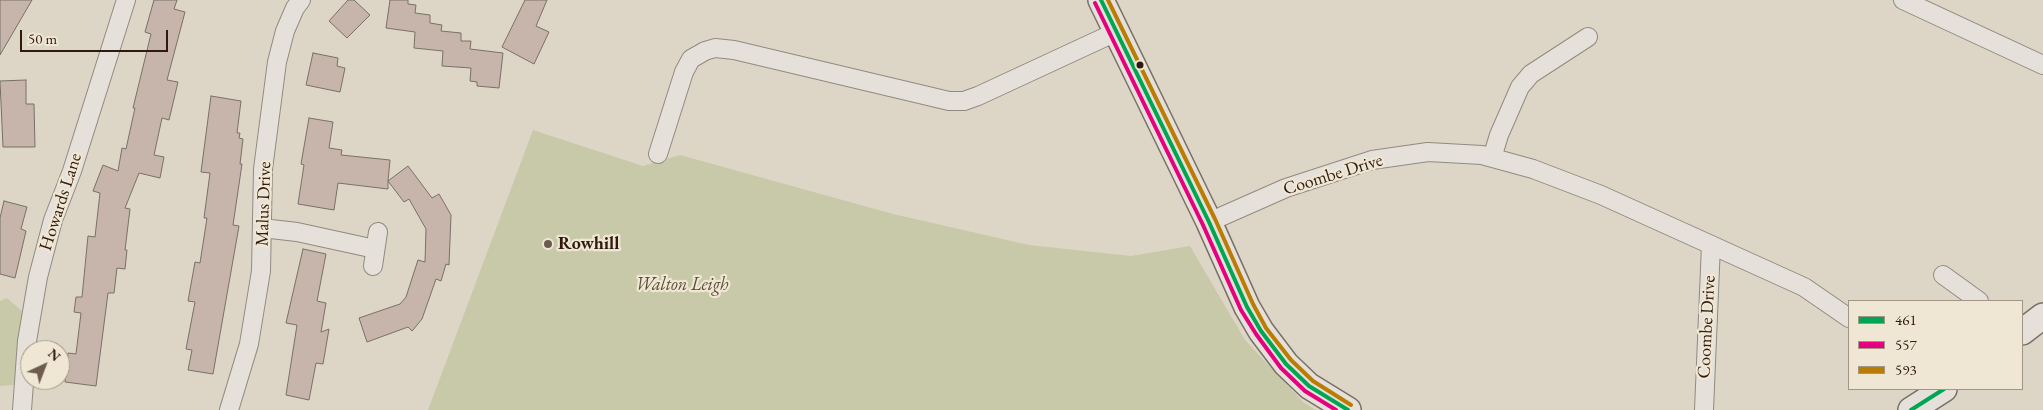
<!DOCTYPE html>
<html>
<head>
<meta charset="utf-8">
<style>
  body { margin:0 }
  #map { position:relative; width:2043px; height:410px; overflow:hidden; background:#ddd6c6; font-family:"EB Garamond",serif }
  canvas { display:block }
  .legend { position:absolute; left:1848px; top:300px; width:175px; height:90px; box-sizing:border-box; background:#efe7d4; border:1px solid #a39585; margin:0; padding:6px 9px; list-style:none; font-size:15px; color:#301a0e }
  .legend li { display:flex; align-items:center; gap:10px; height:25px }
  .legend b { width:25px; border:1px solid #a39585 }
  .north { position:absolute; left:20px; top:340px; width:50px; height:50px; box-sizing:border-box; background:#efe7d4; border:1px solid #a39585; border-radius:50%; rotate:43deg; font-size:14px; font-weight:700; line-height:20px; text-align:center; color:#301a0e }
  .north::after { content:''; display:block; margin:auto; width:18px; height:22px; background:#6d5c4e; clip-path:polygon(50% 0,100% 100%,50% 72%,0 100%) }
  .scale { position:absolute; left:20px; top:30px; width:148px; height:22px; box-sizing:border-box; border:2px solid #301a0e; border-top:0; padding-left:6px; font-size:15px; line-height:18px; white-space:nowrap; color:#301a0e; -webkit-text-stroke:4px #efe7d4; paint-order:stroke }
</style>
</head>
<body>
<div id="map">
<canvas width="2043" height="410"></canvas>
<ul class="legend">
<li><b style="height:6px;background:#00a651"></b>461</li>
<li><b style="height:6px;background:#e5007d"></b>557</li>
<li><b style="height:6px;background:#bb7c04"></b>593</li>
</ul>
<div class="north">N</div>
<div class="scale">50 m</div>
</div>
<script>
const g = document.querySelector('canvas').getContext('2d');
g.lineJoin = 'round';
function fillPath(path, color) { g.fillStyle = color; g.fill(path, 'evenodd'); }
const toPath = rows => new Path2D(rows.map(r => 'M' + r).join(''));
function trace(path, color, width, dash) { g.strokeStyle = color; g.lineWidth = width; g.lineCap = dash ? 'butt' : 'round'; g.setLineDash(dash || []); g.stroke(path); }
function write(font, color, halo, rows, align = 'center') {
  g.font = font + ' "EB Garamond",serif'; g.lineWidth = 4.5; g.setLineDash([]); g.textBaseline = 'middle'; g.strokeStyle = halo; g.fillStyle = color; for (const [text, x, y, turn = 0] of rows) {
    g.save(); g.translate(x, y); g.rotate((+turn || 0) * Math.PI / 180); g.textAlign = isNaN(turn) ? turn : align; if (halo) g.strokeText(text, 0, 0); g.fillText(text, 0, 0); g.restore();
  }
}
const green = toPath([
  [533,130,643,166,680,155,893,214,1029,245,1131,256,1190,246,1245,340,1303,402,1316,410,428,410],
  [7,298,22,311,14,385,0,386,0,301]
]);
const building = toPath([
  [0,0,32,0,0,55,0,0],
  [154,0,177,0,174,9,185,12,167,80,178,82,169,120,162,118,154,155,164,157,160,178,139,173,125,208,130,209,125,250,127,250,125,269,117,268,114,293,108,293,96,386,65,382,68,353,76,354,81,313,74,312,76,297,82,297,88,236,95,237,100,193,93,191,103,165,118,171,122,148,126,149,135,108,133,108,151,34,145,32,154,0],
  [348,0,354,0,370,15,347,38,329,21,348,0],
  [390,0,408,0,408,4,416,5,415,13,430,15,430,23,442,25,441,31,461,33,461,41,471,41,470,49,503,53,499,88,477,86,477,82,470,81,471,68,442,66,443,51,414,48,415,32,386,28,390,0],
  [525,0,547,0,536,26,549,32,534,64,502,47,525,0],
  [313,53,338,58,337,66,345,68,340,92,306,85,313,53],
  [26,80,26,104,34,104,35,147,3,147,0,81,26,80],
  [211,96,241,101,237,133,240,133,239,138,243,139,240,164,242,164,233,225,239,226,213,374,188,370,192,350,186,349,195,302,188,301,195,262,200,263,207,218,204,218,210,173,201,172,211,96],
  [309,118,333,122,329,148,342,150,341,155,390,160,388,181,408,166,432,198,439,194,451,215,449,265,446,264,441,281,436,279,422,319,412,331,408,327,367,342,359,318,400,304,406,297,418,260,425,262,426,229,409,199,404,202,388,181,388,189,338,183,334,210,298,204,304,165,301,164,309,118],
  [4,201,27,207,21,229,26,231,15,278,0,274,0,218,4,201],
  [303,249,326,254,317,301,326,303,321,332,329,329,323,364,316,363,309,400,286,395,297,325,286,323,303,249]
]);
const street = toPath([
  [1903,0,2043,65],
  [658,154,684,72,691,59,705,51,715,48,734,50,949,101,964,101,978,96,1116,32],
  [1492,158,1499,135,1520,87,1531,74,1588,37],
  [1209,222,1286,188,1372,160,1428,152,1482,155,1533,169,1601,195,1804,287,1849,318],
  [262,228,297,232,375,249],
  [373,266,378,232],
  [1943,275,1979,301],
  [22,410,27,341,38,277,53,220,72,171,126,0],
  [229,410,249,344,261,271,263,169,277,62,285,31,295,8,301,0],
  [1704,410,1711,245]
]);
const secondary = toPath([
  [1101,0,1209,222,1247,307,1261,331,1286,364,1309,386,1348,410],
  [2022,332,2043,316],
  [1911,410,1944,389]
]);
const bus1 = toPath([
  [1101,0,1209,222,1247,307,1261,331,1286,364,1309,386,1348,410],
  [1911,410,1944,389]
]);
const bus2 = toPath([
  [1095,3,1203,225,1241,310,1256,334,1281,368,1305,391,1336,410]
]);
const bus3 = toPath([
  [1108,0,1215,219,1253,304,1266,328,1291,360,1313,381,1351,405]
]);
const markers = [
  [1140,65,4.5,"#301a0e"],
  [548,244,5,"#6d5c4e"]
];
const streetNames = [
  ["Coombe Drive",1333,175,-17],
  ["Howards Lane",61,202,-72],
  ["Malus Drive",264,204,-88],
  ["Coombe Drive",1707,327,-87]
];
const poiNames = [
  ["Rowhill",558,244]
];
const parkNames = [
  ["Walton Leigh",682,285]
];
fillPath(green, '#c8c9a8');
fillPath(building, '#c7b5ac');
trace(building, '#787067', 1);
trace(street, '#918a80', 20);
trace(secondary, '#787067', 28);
trace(street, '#e5e1da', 18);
trace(secondary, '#e5e1da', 25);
trace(bus1, '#00a651', 4);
trace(bus2, '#e5007d', 4);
trace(bus3, '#bb7c04', 4);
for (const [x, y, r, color] of markers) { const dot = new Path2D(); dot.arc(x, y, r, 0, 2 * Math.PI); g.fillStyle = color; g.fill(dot); trace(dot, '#efe7d4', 2); }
write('18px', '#301a0e', '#efe7d4', streetNames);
write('bold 18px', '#301a0e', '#efe7d4', poiNames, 'left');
write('italic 18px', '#584c35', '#efe7d4', parkNames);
</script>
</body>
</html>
